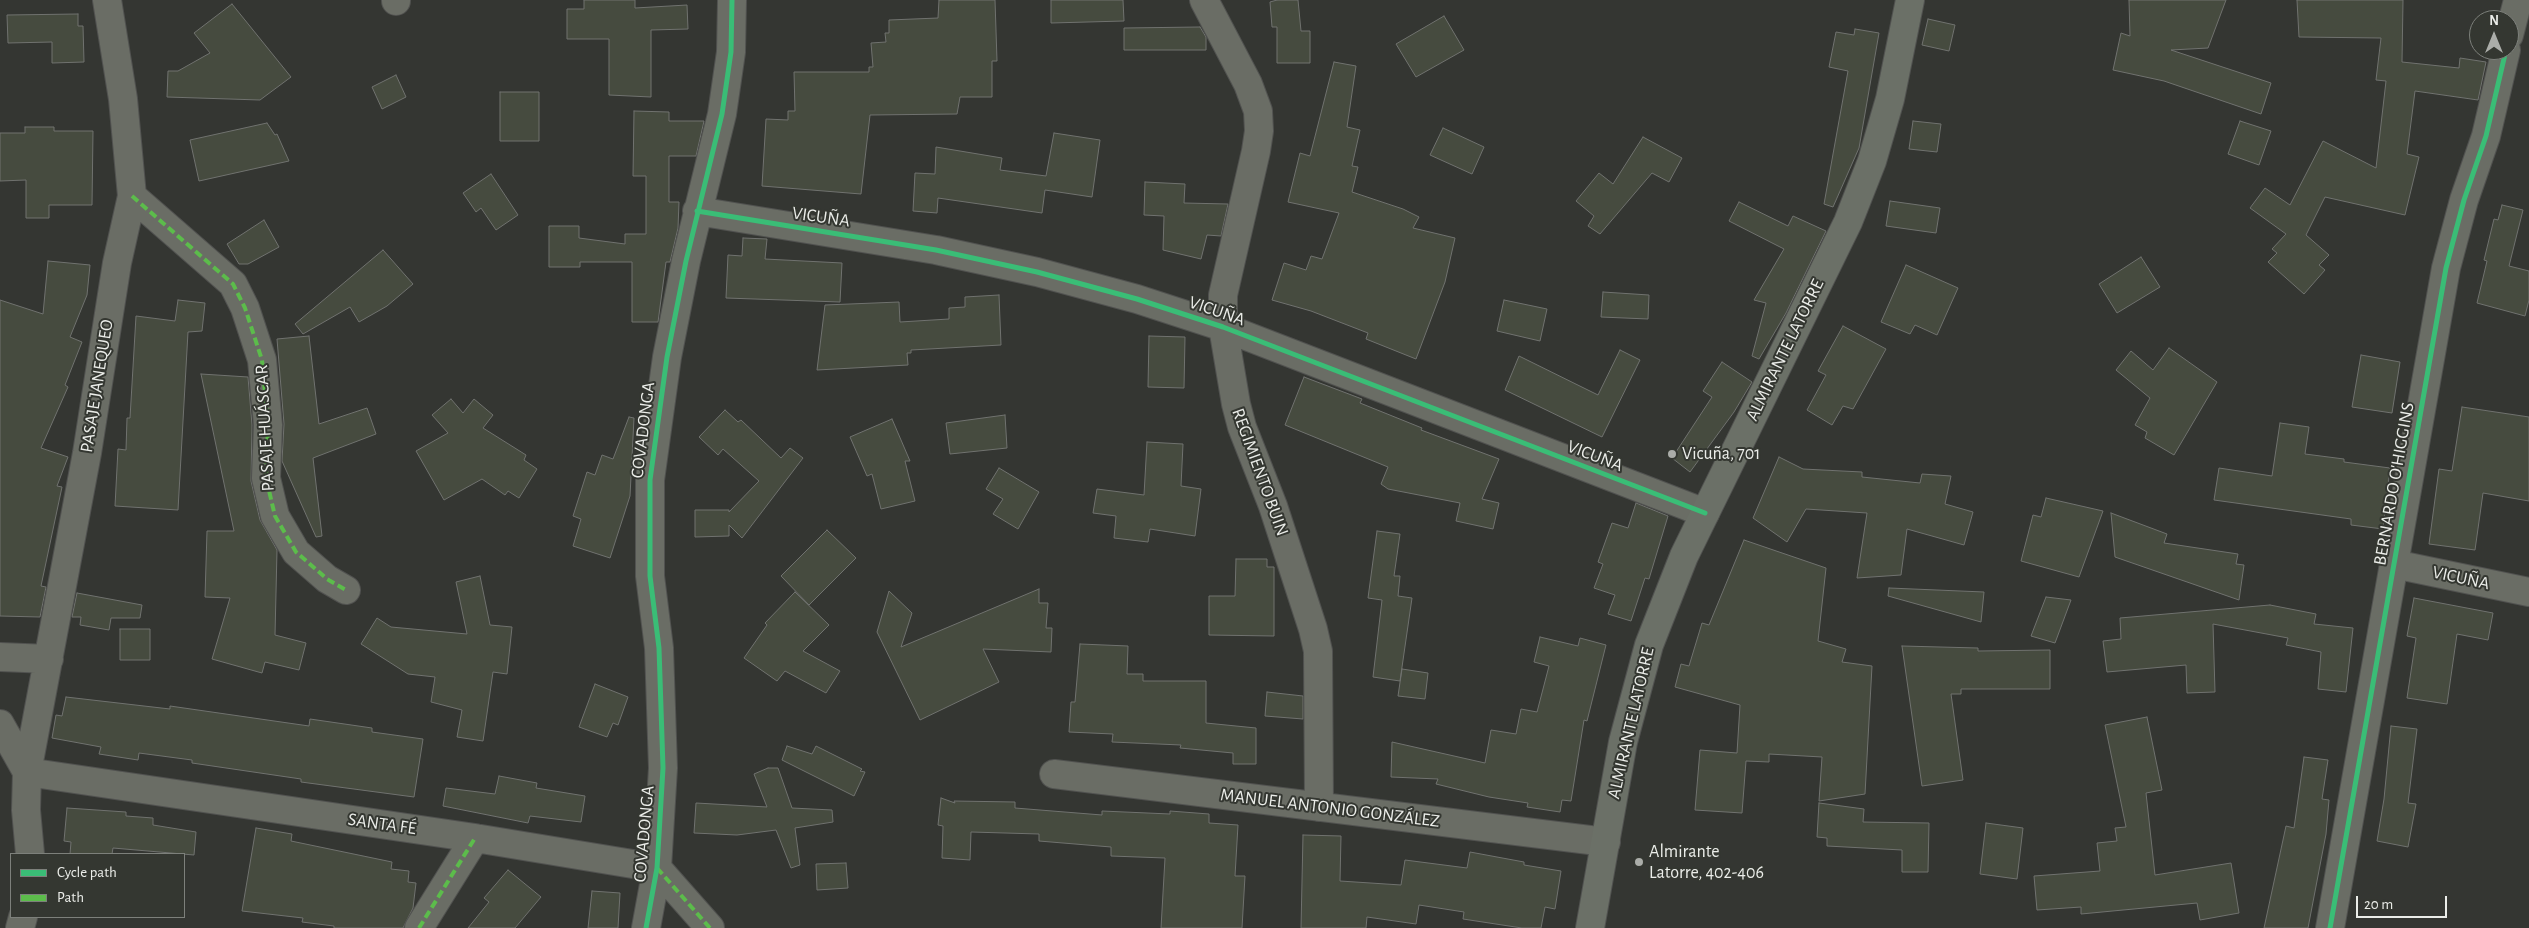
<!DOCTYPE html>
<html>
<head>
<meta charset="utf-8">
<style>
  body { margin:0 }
  #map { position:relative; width:2529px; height:928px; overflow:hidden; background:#343632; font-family:"Alegreya Sans",sans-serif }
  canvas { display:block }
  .legend { position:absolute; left:10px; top:853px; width:175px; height:65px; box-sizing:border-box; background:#343731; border:1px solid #7d807b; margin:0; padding:6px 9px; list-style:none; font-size:15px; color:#ebede9 }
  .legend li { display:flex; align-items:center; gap:10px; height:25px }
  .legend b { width:25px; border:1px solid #7d807b }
  .north { position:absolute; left:2469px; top:10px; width:50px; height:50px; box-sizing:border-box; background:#343731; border:1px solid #7d807b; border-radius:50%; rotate:0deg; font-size:14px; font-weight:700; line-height:20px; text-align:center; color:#ebede9 }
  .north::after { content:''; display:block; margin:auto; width:18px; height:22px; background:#abada9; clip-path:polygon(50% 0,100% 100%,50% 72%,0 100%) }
  .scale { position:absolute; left:2356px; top:896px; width:91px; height:22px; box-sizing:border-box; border:2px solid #ebede9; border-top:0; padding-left:6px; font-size:15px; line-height:18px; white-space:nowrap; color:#ebede9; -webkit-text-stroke:4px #343731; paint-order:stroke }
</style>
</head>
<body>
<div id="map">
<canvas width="2529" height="928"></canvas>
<ul class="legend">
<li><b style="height:6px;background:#3abd76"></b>Cycle path</li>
<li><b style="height:6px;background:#5cbc4b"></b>Path</li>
</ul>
<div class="north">N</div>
<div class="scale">20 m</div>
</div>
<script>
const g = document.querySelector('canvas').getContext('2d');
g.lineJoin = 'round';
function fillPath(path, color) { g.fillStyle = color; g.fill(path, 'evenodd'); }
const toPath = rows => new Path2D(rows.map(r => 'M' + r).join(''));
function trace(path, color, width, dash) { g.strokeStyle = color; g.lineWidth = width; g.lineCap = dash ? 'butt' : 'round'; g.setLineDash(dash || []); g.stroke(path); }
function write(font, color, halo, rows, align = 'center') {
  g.font = font + ' "Alegreya Sans",sans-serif'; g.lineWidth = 4; g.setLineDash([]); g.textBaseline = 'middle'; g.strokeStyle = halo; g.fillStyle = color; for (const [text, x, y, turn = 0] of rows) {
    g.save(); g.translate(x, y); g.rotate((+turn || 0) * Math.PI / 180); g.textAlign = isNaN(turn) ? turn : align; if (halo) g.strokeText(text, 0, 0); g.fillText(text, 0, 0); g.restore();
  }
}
const building = toPath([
  [584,0,635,0,635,8,687,5,688,29,651,30,651,97,609,95,609,39,567,39,567,9,584,9,584,0],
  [939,0,995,0,997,61,992,61,992,97,960,97,957,114,870,115,861,194,762,186,766,119,788,120,788,111,795,111,794,72,869,72,869,67,873,67,871,43,886,42,885,33,889,33,889,20,938,18,939,0],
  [1051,0,1123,0,1124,21,1051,23,1051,0],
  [1277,0,1298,0,1301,31,1310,31,1310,63,1277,63,1277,27,1272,27,1270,2,1277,0],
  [2129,0,2226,0,2208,48,2171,50,2271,83,2261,114,2164,81,2113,70,2121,33,2130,36,2129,0],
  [2297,0,2403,0,2402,62,2459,68,2460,58,2486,62,2478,100,2415,91,2407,154,2419,157,2405,215,2325,197,2306,235,2329,255,2319,265,2325,270,2304,294,2268,262,2277,253,2272,249,2286,234,2250,208,2265,188,2290,205,2323,141,2376,168,2386,81,2376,80,2381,38,2299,37,2297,0],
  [232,4,291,77,260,100,167,97,168,71,178,71,210,53,194,33,232,4],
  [78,14,78,26,83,26,84,62,52,63,52,42,8,43,7,15,78,14],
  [1444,16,1464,50,1416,77,1396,44,1444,16],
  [1928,19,1955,25,1949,51,1922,45,1928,19],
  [1200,27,1206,37,1206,50,1124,50,1124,28,1200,27],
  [1855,29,1879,33,1859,148,1833,207,1824,204,1848,71,1829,67,1836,32,1854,35,1855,29],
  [1334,62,1356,66,1347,127,1360,130,1352,166,1358,167,1352,192,1403,209,1419,217,1413,228,1455,238,1445,282,1416,359,1366,339,1368,333,1311,311,1272,300,1284,263,1306,270,1311,256,1322,259,1339,213,1288,202,1300,153,1310,156,1334,62],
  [396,75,406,97,382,109,372,87,396,75],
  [500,92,539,92,539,141,500,141,500,92],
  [634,111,669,112,669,121,704,121,696,156,669,156,669,202,679,202,678,228,670,262,666,262,658,322,632,322,632,262,580,262,580,267,549,267,549,226,579,226,579,238,625,244,625,234,646,234,646,176,633,176,634,111],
  [1913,121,1941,124,1937,152,1909,149,1913,121],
  [2240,121,2271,131,2259,165,2228,154,2240,121],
  [267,123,275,135,277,134,289,161,199,181,190,140,267,123],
  [25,127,54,127,54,131,93,131,92,205,49,205,49,218,26,218,26,180,0,181,0,133,25,133,25,127],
  [1443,128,1484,147,1472,174,1430,155,1443,128],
  [1054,133,1100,140,1092,197,1045,190,1042,213,938,198,937,213,913,211,915,173,935,174,936,147,1002,158,1000,170,1046,176,1054,133],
  [1643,137,1682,158,1669,182,1652,173,1600,234,1588,226,1594,216,1576,201,1599,173,1613,184,1643,137],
  [491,174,518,215,496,230,481,208,476,212,463,193,491,174],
  [1145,182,1185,184,1184,203,1228,204,1221,236,1207,235,1201,259,1163,250,1164,216,1144,215,1145,182],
  [1890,201,1940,208,1936,233,1886,226,1890,201],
  [1739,202,1788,226,1793,216,1826,231,1786,313,1759,359,1752,356,1766,303,1754,300,1784,249,1729,221,1739,202],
  [2502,205,2523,210,2509,266,2529,271,2529,300,2525,316,2477,303,2487,261,2484,260,2494,219,2498,220,2502,205],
  [264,220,279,247,248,264,239,264,227,244,264,220],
  [743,238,767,239,765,259,842,263,840,302,726,298,728,255,742,256,743,238],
  [383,250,413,284,387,306,359,322,350,307,303,334,295,324,383,250],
  [2141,257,2160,287,2117,313,2099,284,2141,257],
  [48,261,90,265,87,295,70,337,82,342,65,385,68,387,41,448,68,457,57,486,62,487,41,586,46,587,40,617,0,616,0,300,43,314,48,261],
  [1906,265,1958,288,1937,335,1915,325,1910,334,1881,322,1906,265],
  [1603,292,1649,295,1648,319,1601,317,1603,292],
  [999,295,1001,345,911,350,911,353,907,353,908,365,817,370,825,305,899,302,900,322,949,319,949,308,965,307,965,297,999,295],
  [178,300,205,303,202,331,188,332,178,510,115,506,118,449,126,450,127,418,130,418,136,316,175,321,178,300],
  [1504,300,1547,309,1540,341,1497,331,1504,300],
  [1843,326,1886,349,1853,409,1843,406,1832,425,1807,410,1826,375,1818,371,1843,326],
  [309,336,319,424,367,408,376,434,313,458,322,536,316,537,282,461,284,424,277,339,309,336],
  [1149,336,1185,337,1184,388,1148,387,1149,336],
  [2169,348,2217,382,2174,455,2145,438,2147,432,2135,425,2150,398,2116,370,2131,351,2153,370,2169,348],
  [1620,350,1640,360,1602,437,1505,390,1519,356,1598,395,1620,350],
  [2361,355,2400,362,2392,413,2352,407,2361,355],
  [1722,362,1752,382,1734,412,1690,472,1672,458,1712,397,1703,391,1722,362],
  [201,374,248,377,252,425,251,481,260,520,277,550,275,635,306,643,299,670,265,662,262,673,212,659,230,598,205,597,207,531,234,531,201,374],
  [1304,377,1362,399,1360,403,1422,428,1421,430,1499,459,1482,499,1499,503,1493,529,1456,521,1460,503,1388,489,1381,484,1388,467,1285,425,1304,377],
  [451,399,463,413,474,399,493,415,483,428,526,455,524,460,537,469,519,498,508,491,505,495,482,479,444,500,416,451,448,433,432,415,451,399],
  [2462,407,2529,417,2529,501,2483,493,2475,550,2429,544,2439,469,2452,471,2462,407],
  [725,410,738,422,741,420,781,458,790,448,803,458,742,538,729,525,729,536,695,537,695,510,729,510,729,512,759,481,723,449,718,455,699,437,725,410],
  [1005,415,1007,448,950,454,946,423,1005,415],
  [629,417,634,418,630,496,610,558,573,546,581,519,573,516,587,472,595,475,602,455,613,459,629,417],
  [892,419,910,461,905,461,915,501,881,509,872,474,867,476,850,437,892,419],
  [2280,423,2309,427,2305,454,2344,459,2344,462,2390,468,2383,529,2351,525,2351,519,2214,500,2219,468,2272,476,2280,423],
  [1147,442,1183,444,1181,486,1201,489,1195,536,1150,529,1148,542,1114,538,1116,516,1093,513,1097,489,1144,495,1147,442],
  [1779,457,1803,469,1862,472,1862,477,1920,483,1922,474,1951,476,1945,504,1973,512,1964,545,1907,529,1901,575,1857,578,1867,513,1806,509,1787,542,1753,518,1779,457],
  [999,468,1039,492,1018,529,993,514,1003,499,986,489,999,468],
  [2046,498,2103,511,2079,577,2021,561,2033,515,2041,517,2046,498],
  [1636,503,1668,516,1649,579,1645,578,1631,621,1608,614,1615,595,1594,588,1603,564,1598,562,1612,523,1628,528,1636,503],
  [2111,513,2167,534,2164,543,2238,554,2236,564,2244,565,2239,600,2115,557,2111,513],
  [827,530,856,558,809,605,781,576,827,530],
  [1377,531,1400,534,1394,576,1400,576,1398,596,1412,598,1400,681,1373,677,1382,600,1368,598,1377,531],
  [1744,540,1826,568,1818,641,1846,649,1842,662,1872,666,1865,794,1819,801,1822,757,1769,754,1769,762,1746,761,1742,813,1695,810,1700,750,1737,753,1740,705,1675,687,1681,664,1689,666,1702,623,1709,625,1744,540],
  [1236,559,1267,559,1267,567,1274,567,1274,636,1209,635,1209,596,1235,596,1236,559],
  [480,576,490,625,512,627,507,674,493,672,483,741,457,737,462,710,431,702,435,677,408,674,361,644,377,618,391,627,467,634,456,582,480,576],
  [1889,588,1984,592,1981,622,1888,596,1889,588],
  [1039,589,1039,603,1048,603,1046,628,1052,628,1051,652,983,649,999,682,920,720,877,632,889,591,912,613,901,647,1039,589],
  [795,592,829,625,803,651,840,671,826,693,785,671,777,681,744,658,767,625,765,623,795,592],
  [77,593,142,605,140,618,111,618,109,630,80,625,81,617,72,617,77,593],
  [2046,597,2071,600,2055,643,2031,636,2046,597],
  [2414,598,2493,613,2488,640,2457,634,2447,704,2407,698,2416,638,2407,636,2414,598],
  [2270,605,2316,614,2314,624,2353,628,2346,692,2318,689,2321,652,2286,645,2288,638,2213,624,2215,692,2187,693,2186,665,2107,672,2103,641,2121,639,2120,618,2270,605],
  [120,629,150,629,150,660,120,660,120,629],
  [1540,637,1578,646,1580,638,1606,645,1587,721,1584,720,1571,801,1562,800,1560,812,1527,807,1528,803,1489,797,1436,784,1438,779,1391,777,1392,742,1485,763,1491,730,1516,734,1521,709,1537,712,1549,666,1534,662,1540,637],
  [1080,644,1128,646,1127,674,1143,674,1143,681,1206,681,1206,723,1256,728,1256,764,1233,764,1233,753,1180,748,1181,745,1112,742,1113,734,1069,732,1071,702,1075,702,1080,644],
  [1902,646,1978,648,1978,651,2050,650,2050,689,1961,689,1961,694,1951,694,1963,780,1922,786,1902,646],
  [1402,669,1428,673,1425,699,1398,696,1402,669],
  [595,684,628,697,618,725,613,723,607,737,579,727,595,684],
  [1267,692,1303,696,1303,719,1265,716,1267,692],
  [66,697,170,709,170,706,309,726,310,719,372,728,372,732,423,739,414,797,301,782,301,779,192,763,192,760,139,753,138,760,99,754,101,747,52,738,56,715,62,716,66,697],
  [2147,717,2162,790,2146,793,2155,875,2231,863,2239,913,2200,920,2197,903,2081,914,2081,907,2037,910,2034,876,2100,871,2097,843,2117,841,2115,828,2126,827,2105,725,2147,717],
  [2391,726,2417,729,2408,803,2416,804,2408,847,2377,841,2384,799,2391,726],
  [787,746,812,754,816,746,862,769,860,771,865,772,854,796,782,760,787,746],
  [2304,757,2328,760,2322,799,2329,800,2326,834,2308,928,2264,928,2286,826,2294,828,2304,757],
  [768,768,778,768,792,808,832,810,833,822,795,828,800,865,791,868,776,830,737,835,694,833,696,803,767,807,754,774,768,768],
  [499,776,537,783,536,788,585,796,581,822,530,816,528,823,443,806,446,788,495,794,499,776],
  [941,798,955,803,954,801,1015,802,1015,808,1102,815,1102,811,1170,814,1170,811,1209,814,1209,823,1238,825,1235,876,1245,876,1242,928,1161,928,1165,858,1111,856,1111,847,1039,841,1039,834,971,832,970,860,942,858,943,826,938,825,941,798],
  [1819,803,1864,809,1863,822,1929,823,1928,872,1902,872,1902,850,1827,846,1827,838,1817,837,1819,803],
  [67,808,126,812,126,816,153,818,153,825,196,832,194,855,113,848,112,854,70,854,71,842,64,841,67,808],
  [1986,823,2023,828,2017,879,1980,874,1986,823],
  [256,828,292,834,291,841,392,862,391,869,409,871,408,882,416,883,413,908,403,928,334,928,334,926,302,922,303,918,242,911,256,828],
  [1303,835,1341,836,1340,881,1401,885,1405,860,1467,868,1470,852,1524,862,1524,865,1561,871,1555,909,1545,907,1541,928,1522,928,1463,919,1464,912,1419,905,1416,924,1367,917,1366,928,1301,928,1303,835],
  [846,863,848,888,817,890,816,864,846,863],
  [508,870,541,897,515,928,468,928,489,902,484,898,508,870],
  [592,891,620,893,618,928,588,928,592,891]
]);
const minor = toPath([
  [396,0,396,1],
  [1204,0,1248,84,1258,111,1259,131,1256,151,1223,295,1223,327,1236,404,1242,427,1273,506,1313,629,1318,651,1319,807],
  [2509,35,2518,0],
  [132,196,233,284,245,308,262,360,268,425,266,478,275,516,296,552,327,579,346,590],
  [697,211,936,250,1037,272,1137,299,1223,327,1705,513],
  [2394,564,2529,592],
  [0,657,49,659],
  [0,724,27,772],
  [27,772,475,838,657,868,710,928],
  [1054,774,1606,842],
  [30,854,26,810,27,772,87,453,117,263,132,196,123,99,107,0],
  [20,928,23,917],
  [419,928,475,838],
  [646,928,657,868,663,768,659,648,650,576,650,480,667,357,686,261,722,114,731,52,732,0],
  [2330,928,2446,268,2464,200,2486,136,2506,50]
]);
const secondary = toPath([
  [1590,928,1623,742,1649,645,1684,556,1848,222,1872,161,1890,99,1910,0]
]);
const quiet = toPath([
  [132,196,233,284,245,308,262,360,268,425,266,478,275,516,296,552,327,579,346,590],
  [657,868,710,928],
  [419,928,475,838]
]);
const cycleway = toPath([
  [697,211,936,250,1037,272,1137,299,1223,327,1705,513],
  [646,928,657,868,663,768,659,648,650,576,650,480,667,357,686,261,722,114,731,52,732,0],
  [2330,928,2446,268,2464,200,2486,136,2506,50]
]);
const markers = [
  [1672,454,5,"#abada9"],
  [1639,862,5,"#abada9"]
];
const streetNames = [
  ["VICUÑA",821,217,8],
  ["VICUÑA",1217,311,19],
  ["ALMIRANTE LATORRE",1785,350,-64],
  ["PASAJE JANEQUEO",97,386,-81],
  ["PASAJE HUÁSCAR",265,428,-93],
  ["COVADONGA",643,430,-83],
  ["VICUÑA",1595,456,21],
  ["REGIMIENTO BUIN",1260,472,70],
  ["BERNARDO O'HIGGINS",2394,484,-80],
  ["VICUÑA",2461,578,12],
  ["ALMIRANTE LATORRE",1631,723,-77],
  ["MANUEL ANTONIO GONZÁLEZ",1330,808,7],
  ["SANTA FÉ",382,824,8],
  ["COVADONGA",644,834,-85]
];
const poiNames = [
  ["Vicuña, 701",1682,454],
  ["Almirante",1649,852],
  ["Latorre, 402-406",1649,873]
];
fillPath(building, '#464b3f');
trace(building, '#70726f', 1);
trace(minor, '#515250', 30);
trace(secondary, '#515250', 30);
trace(minor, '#6a6d65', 28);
trace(secondary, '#6b7067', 28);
trace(quiet, '#5cbc4b', 4, [8, 4]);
trace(cycleway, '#3abd76', 5);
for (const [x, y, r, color] of markers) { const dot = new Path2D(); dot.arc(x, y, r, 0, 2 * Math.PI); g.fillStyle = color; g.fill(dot); trace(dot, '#343731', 2); }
write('18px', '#ebede9', '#343731', streetNames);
write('18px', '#ebede9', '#343731', poiNames, 'left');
</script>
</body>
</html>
